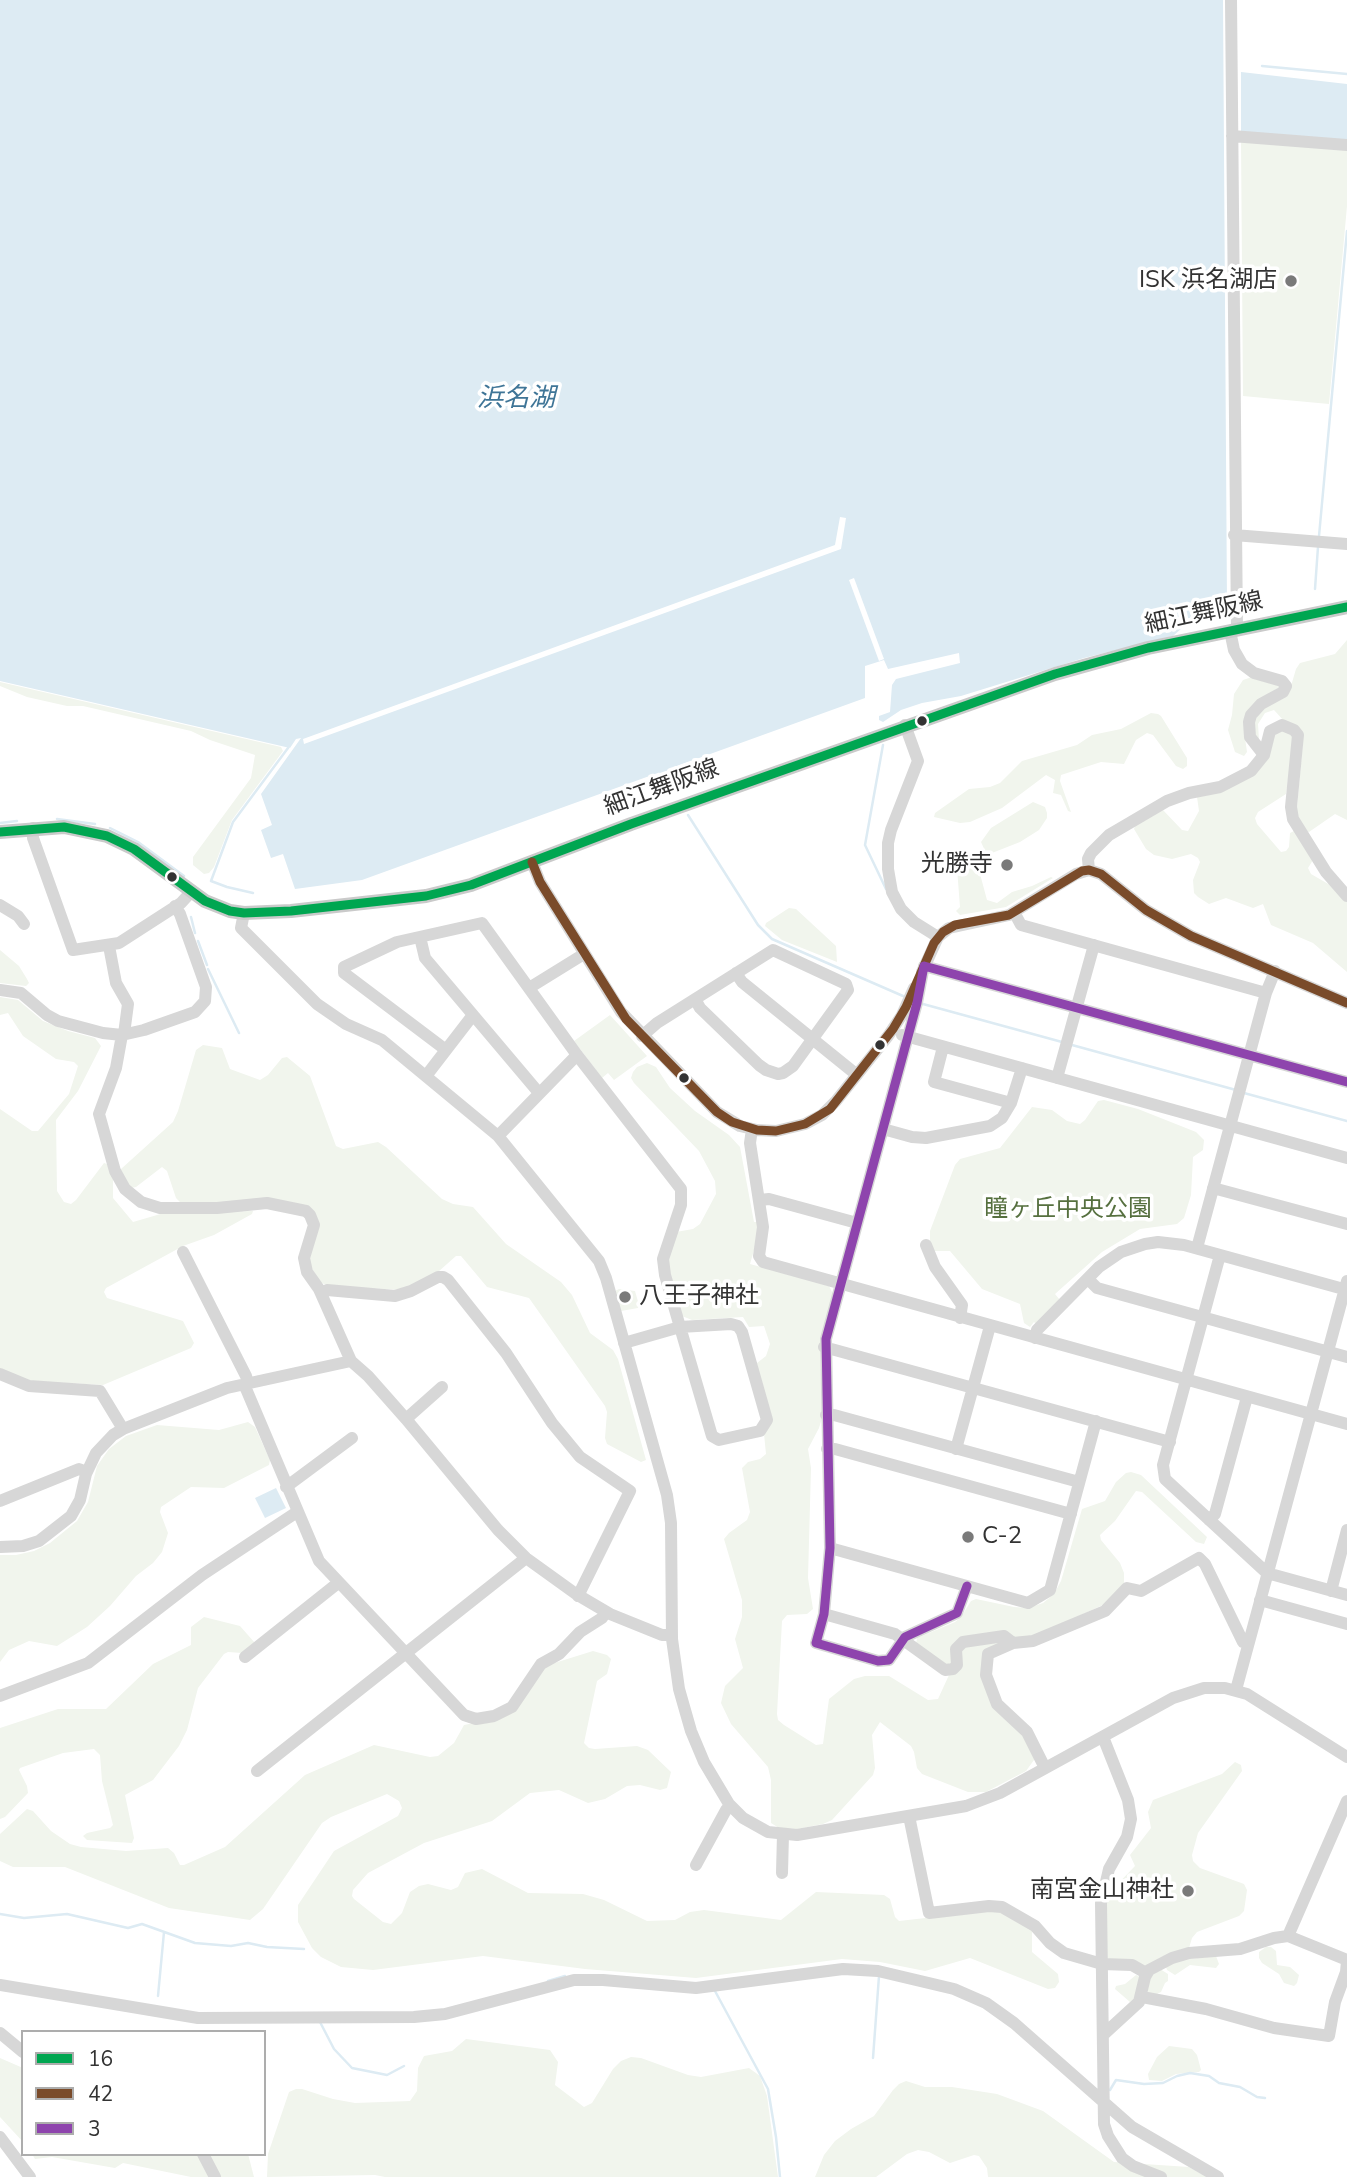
<!DOCTYPE html>
<html>
<head>
<meta charset="utf-8">
<style>
  body { margin:0 }
  #map { position:relative; width:1347px; height:2177px; overflow:hidden; background:#fff; font-family:"Nunito Sans",sans-serif }
  canvas { display:block }
  .legend { position:absolute; left:21px; top:2030px; width:245px; height:126px; box-sizing:border-box; background:#fff; border:2px solid #adadad; margin:0; padding:9px 12px; list-style:none; font-size:21px; color:#333 }
  .legend li { display:flex; align-items:center; gap:14px; height:35px }
  .legend b { width:35px; border:2px solid #adadad }
</style>
</head>
<body>
<div id="map">
<canvas width="1347" height="2177"></canvas>
<ul class="legend">
<li><b style="height:9px;background:#00a651"></b>16</li>
<li><b style="height:9px;background:#7a4b2a"></b>42</li>
<li><b style="height:9px;background:#8e44ad"></b>3</li>
</ul>
</div>
<script>
const g = document.querySelector('canvas').getContext('2d');
g.lineJoin = 'round';
function fillPath(path, color) { g.fillStyle = color; g.fill(path, 'evenodd'); }
const toPath = rows => new Path2D(rows.map(r => 'M' + r).join(''));
function trace(path, color, width, dash) { g.strokeStyle = color; g.lineWidth = width; g.lineCap = dash ? 'butt' : 'round'; g.setLineDash(dash || []); g.stroke(path); }
function write(font, color, halo, rows, align = 'center') {
  g.font = font + ' "Nunito Sans","Noto Sans JP",sans-serif'; g.lineWidth = 7; g.setLineDash([]); g.textBaseline = 'middle'; g.strokeStyle = halo; g.fillStyle = color; for (const [text, x, y, turn = 0] of rows) {
    g.save(); g.translate(x, y); g.rotate((+turn || 0) * Math.PI / 180); g.textAlign = isNaN(turn) ? turn : align; if (halo) g.strokeText(text, 0, 0); g.fillText(text, 0, 0); g.restore();
  }
}
const green = toPath([
  [1241,141,1347,149,1347,206,1329,404,1243,396],
  [1347,640,1347,820,1335,814,1309,832,1305,831,1296,818,1303,742,1274,710,1265,713,1258,724,1259,740,1254,736,1254,723,1259,712,1291,686,1296,669,1300,663,1335,654],
  [1252,677,1281,686,1265,696,1245,738,1247,752,1244,756,1235,752,1228,730,1232,715,1234,694,1243,680],
  [0,682,281,747,283,751,232,820,214,867,209,873,204,874,193,865,193,857,251,778,255,755,210,740,191,731,83,706,67,706,27,697,0,686],
  [1151,713,1158,714,1161,716,1187,758,1187,766,1183,769,1176,766,1153,735,1147,733,1136,740,1124,764,1101,762,1061,775,1060,781,1071,812,1068,811,1061,795,1053,793,1055,780,1046,775,1002,808,970,822,960,823,934,817,935,813,969,789,990,787,1000,783,1022,761,1077,745,1092,735,1121,729],
  [1282,729,1294,737,1286,794,1258,812,1255,818,1257,824,1281,852,1286,851,1289,847,1290,833,1294,831,1313,860,1308,868,1311,874,1330,885,1347,901,1347,972,1313,943,1271,925,1263,904,1253,908,1226,898,1209,904,1198,897,1194,893,1193,880,1200,862,1198,858,1191,854,1172,859,1154,855,1146,849,1134,829,1135,826,1163,810,1182,830,1188,831,1199,811,1197,797,1232,786,1271,739],
  [1033,802,1045,807,1047,813,1047,818,1039,830,1020,842,992,853,986,853,981,842,991,828],
  [976,859,987,900,997,903,1012,892,1032,886,1051,877,1053,878,1006,907,960,915,956,911,960,907,957,868,959,863],
  [789,908,796,909,836,946,837,962,782,940,765,926,766,923],
  [0,950,19,966,27,979,29,983,26,986,0,983],
  [0,997,18,1000,43,1021,68,1031,95,1038,101,1046,78,1091,56,1120,57,1191,64,1202,71,1204,76,1200,104,1163,107,1164,113,1179,113,1198,133,1222,164,1213,253,1211,252,1214,214,1235,183,1246,106,1288,104,1292,107,1298,183,1321,194,1343,191,1348,103,1385,30,1381,0,1369,0,1109,32,1131,38,1131,69,1094,78,1066,74,1062,56,1059,23,1036,8,1013,0,1015],
  [610,1015,647,1056,614,1080,608,1073,602,1078,574,1041],
  [203,1045,222,1048,230,1069,260,1080,268,1075,282,1058,287,1057,310,1076,336,1146,343,1149,378,1142,386,1147,442,1199,453,1204,473,1207,506,1244,561,1282,572,1295,590,1333,613,1350,618,1359,646,1460,641,1462,607,1444,605,1438,607,1412,605,1406,529,1298,487,1287,461,1256,456,1256,438,1272,402,1290,331,1286,321,1283,309,1264,317,1218,235,1202,181,1203,176,1198,167,1171,162,1167,136,1187,131,1188,121,1172,121,1169,173,1122,178,1111,196,1050],
  [647,1063,656,1067,670,1088,695,1111,729,1135,740,1147,754,1222,759,1222,759,1233,750,1264,829,1286,833,1294,820,1349,822,1418,819,1428,808,1449,811,1468,808,1578,813,1609,807,1614,787,1615,782,1621,777,1714,778,1720,784,1725,816,1745,823,1744,829,1699,854,1679,865,1676,889,1676,928,1700,938,1699,949,1675,916,1644,917,1638,955,1622,961,1617,971,1601,976,1599,1014,1607,1028,1608,1043,1603,1054,1594,1061,1581,1082,1509,1105,1501,1116,1482,1126,1473,1131,1472,1141,1475,1207,1537,1204,1544,1196,1542,1142,1492,1136,1491,1115,1521,1100,1535,1101,1540,1120,1563,1124,1573,1124,1585,1107,1603,1036,1636,989,1649,983,1676,1019,1728,1034,1753,1034,1760,1026,1771,986,1792,968,1792,922,1774,917,1768,914,1752,911,1746,880,1722,872,1735,875,1768,873,1775,832,1820,823,1824,797,1829,779,1828,771,1823,771,1780,768,1767,731,1724,721,1703,725,1686,743,1668,735,1639,742,1617,742,1600,724,1539,729,1533,747,1520,750,1512,742,1468,748,1462,760,1459,766,1454,757,1363,766,1356,770,1344,764,1326,749,1327,743,1317,692,1320,682,1316,667,1267,676,1232,693,1229,700,1224,716,1194,715,1181,699,1151,634,1083,631,1078,633,1072,637,1067],
  [1104,1100,1138,1109,1196,1132,1204,1140,1203,1150,1193,1157,1191,1195,1184,1218,1177,1224,1140,1229,1102,1252,1055,1294,1060,1300,1036,1324,1034,1322,1030,1327,1024,1323,1020,1304,982,1289,950,1251,933,1251,930,1244,930,1231,955,1165,960,1159,1000,1148,1032,1107,1052,1110,1067,1121,1080,1124,1085,1120,1098,1101],
  [619,1289,635,1291,639,1305,638,1308,621,1311,615,1291],
  [248,1422,255,1427,270,1460,269,1465,224,1488,191,1487,161,1507,160,1512,168,1533,162,1552,153,1563,136,1576,110,1606,87,1627,57,1646,29,1641,9,1650,0,1662,0,1555,16,1555,34,1551,50,1543,77,1521,88,1502,97,1466,109,1449,126,1436,157,1425,219,1430],
  [204,1617,240,1626,255,1643,242,1653,228,1652,224,1654,198,1688,187,1730,179,1746,153,1780,125,1795,134,1838,132,1843,87,1840,83,1836,87,1833,110,1828,113,1825,102,1781,100,1755,94,1749,63,1753,20,1768,19,1770,27,1786,28,1793,5,1817,0,1819,0,1728,58,1709,106,1709,153,1664,191,1645,191,1627],
  [593,1651,607,1655,611,1659,607,1674,597,1681,584,1743,589,1748,595,1749,637,1746,648,1750,671,1772,667,1788,660,1790,640,1785,627,1786,605,1799,588,1803,559,1790,530,1793,492,1821,424,1843,368,1873,353,1890,352,1896,354,1899,383,1922,391,1924,402,1913,410,1892,419,1886,428,1884,451,1890,458,1887,465,1873,482,1869,528,1893,583,1894,604,1900,647,1921,675,1920,690,1912,704,1910,781,1920,816,1892,884,1895,890,1899,895,1917,899,1921,996,1910,1032,1929,1032,1952,1058,1974,1059,1982,1055,1988,1048,1989,970,1958,925,1971,880,1962,842,1959,696,1978,585,1969,483,1956,373,1970,341,1967,321,1957,312,1948,298,1922,298,1905,334,1851,398,1816,402,1808,399,1801,387,1794,331,1817,322,1823,263,1909,250,1920,169,1908,65,1867,13,1867,0,1861,0,1834,27,1809,33,1811,51,1831,70,1844,81,1847,126,1851,168,1848,174,1853,180,1865,184,1865,225,1847,305,1775,374,1745,430,1757,438,1756,454,1743,464,1725,495,1719,548,1665],
  [1235,1762,1241,1765,1242,1771,1198,1833,1192,1855,1193,1861,1200,1868,1244,1884,1247,1890,1244,1911,1239,1916,1197,1932,1192,1938,1189,1948,1147,1968,1107,1958,1104,1914,1108,1894,1135,1866,1130,1855,1151,1828,1148,1812,1153,1800,1222,1774],
  [1266,1947,1271,1947,1276,1951,1277,1965,1290,1967,1299,1975,1297,1983,1294,1986,1284,1983,1279,1974,1262,1963,1259,1958,1259,1952],
  [1216,1956,1219,1964,1216,1968,1190,1965,1175,1975,1167,1970,1166,1967,1172,1961],
  [1160,1969,1168,1974,1168,1981,1165,1983,1161,1992,1157,1994,1149,1993,1146,1990,1147,1977],
  [1136,1975,1140,1977,1138,1995,1130,2002,1115,1989,1116,1986,1125,1984],
  [466,2039,550,2050,558,2062,555,2085,584,2107,592,2103,613,2069,621,2061,631,2057,641,2058,688,2075,701,2077,749,2068,760,2076,767,2096,778,2177,385,2177,375,2175,267,2177,268,2154,289,2092,296,2089,302,2089,333,2099,355,2103,410,2101,417,2091,418,2068,424,2056,452,2051],
  [1169,2046,1192,2049,1197,2055,1201,2070,1199,2072,1176,2074,1162,2081,1149,2080,1148,2074,1157,2057],
  [0,2058,23,2068,23,2142,0,2117],
  [906,2081,925,2087,952,2087,997,2094,1043,2111,1114,2162,1189,2167,1207,2177,988,2177,987,2168,979,2156,974,2155,950,2163,929,2152,918,2150,907,2154,876,2177,815,2177,824,2155,835,2141,851,2129,874,2116,893,2090,899,2084],
  [32,2154,198,2154,210,2177,191,2177,123,2163,115,2168,52,2157,35,2159],
  [208,2154,248,2154,254,2177,220,2177]
]);
const water = toPath([
  [0,0,1223,0,1227,605,1191,620,1173,636,1084,658,961,696,922,703,901,710,883,722,879,720,879,716,890,712,892,685,896,679,960,663,959,653,888,669,884,660,865,666,865,698,362,880,295,889,283,854,271,858,261,830,272,825,261,794,301,738,296,739,290,748,0,681],
  [1241,72,1347,84,1347,142,1241,133],
  [276,1488,286,1508,265,1518,255,1498]
]);
const pier = toPath([
  [840,517,846,518,841,549,304,744,303,739,835,545],
  [854,578,884,659,879,661,849,580]
]);
const stream = toPath([
  [1262,66,1347,74],
  [1319,536,1347,231],
  [1315,589,1318,547],
  [883,745,865,845,886,889],
  [688,815,758,925,772,939,903,996],
  [57,819,95,824],
  [0,823,17,821],
  [110,828,138,842,184,876],
  [253,893,227,887,211,881,233,822,288,748],
  [191,917,195,933],
  [198,941,207,965],
  [208,969,239,1033],
  [923,1004,1062,1042],
  [1072,1045,1236,1090],
  [1244,1093,1347,1121],
  [0,1914,24,1918,67,1914,128,1928,142,1924,195,1943,231,1946,248,1943,267,1947,304,1949],
  [548,1981,565,1976],
  [715,1991,768,2089,776,2137,780,2177],
  [158,1996,164,1932],
  [320,2022,334,2049,352,2068,387,2075,404,2066],
  [873,2058,879,1976],
  [1110,2090,1116,2080,1144,2084,1163,2083,1177,2076,1190,2073,1209,2076,1219,2083,1240,2087,1257,2097,1265,2098]
]);
const river = toPath([
  [660,748,672,781]
]);
const minor = toPath([
  [1231,0,1237,630],
  [1232,136,1347,145],
  [1234,535,1347,544],
  [1230,631,1234,650,1242,664,1254,673,1282,681,1286,686,1283,692,1261,704,1251,715,1249,722,1250,737,1264,755],
  [905,725,918,761,891,830,888,843,888,869,892,892,901,909,914,922,938,937],
  [33,828,33,838,73,950,119,943,181,903,191,892],
  [532,862,540,882,621,1012,717,1112,740,1126,757,1130,776,1131,805,1124,822,1115,836,1101,888,1036,902,1015,914,988],
  [1089,870,1088,859,1091,853,1109,835,1167,801,1189,793,1220,787,1251,771,1264,755,1270,731,1282,725,1294,730,1298,735,1291,807,1293,819,1326,872,1347,896],
  [0,905,18,916,24,924],
  [1014,912,1021,925,1266,993],
  [244,913,241,928,317,1004,346,1024,382,1040,498,1136,599,1261,606,1278,667,1495,671,1523,672,1639,679,1689,691,1731,704,1762,729,1804,743,1818,768,1832,797,1835,966,1806,1000,1793,1173,1698,1204,1688,1225,1688,1247,1694,1347,1757],
  [420,937,425,958,539,1093],
  [109,946,116,983,128,1004,124,1034],
  [922,972,938,937,949,928,1009,915,1076,874,1089,870,1101,874,1146,910,1191,936,1347,1003],
  [736,973,742,982,857,1075],
  [529,988,584,954],
  [0,990,21,993,47,1015,58,1021,103,1033,122,1035,144,1030,195,1012,205,1001,206,987,180,914,175,906],
  [122,1035,116,1068,99,1114,115,1171,125,1189,141,1202,160,1208,217,1208,267,1203,306,1211,310,1215,314,1225,304,1258,307,1272,319,1289,351,1361],
  [902,1035,1347,1158],
  [642,1036,657,1023,773,950,846,984,848,990,793,1066,783,1073,778,1074,766,1070,759,1065,700,1008,695,999],
  [943,1047,934,1082,1011,1103],
  [446,1050,344,973,344,967,397,942,482,923,577,1055,681,1189,681,1205,663,1259,665,1275,680,1327,624,1343],
  [426,1076,473,1015],
  [1057,1078,1094,945],
  [752,1129,750,1143,763,1227,759,1256,763,1262,1347,1424],
  [883,1129,912,1137,926,1138,990,1126,1002,1118,1011,1103,1022,1068],
  [498,1136,577,1055],
  [1213,1188,1347,1224],
  [760,1200,769,1199,857,1223],
  [926,1245,935,1267,962,1305,960,1318],
  [1197,1248,1266,993,1275,971],
  [183,1252,246,1376,248,1383],
  [1220,1255,1163,1465,1165,1479,1267,1573,1347,1595],
  [1088,1279,1097,1288,1347,1357],
  [321,1293,327,1290,395,1296,411,1291,438,1277,443,1277,448,1280,506,1353,552,1423,580,1457,630,1491,578,1596],
  [731,1324,738,1326,742,1332,767,1420,760,1431,719,1440,712,1436,680,1327,731,1324],
  [1035,1338,1037,1330,1099,1267,1121,1252,1145,1244,1158,1242,1184,1245,1347,1290],
  [824,1347,1170,1442],
  [0,1374,29,1386,100,1391,123,1429],
  [244,1384,319,1561,464,1715,476,1719,494,1716,512,1707,541,1664,559,1654,580,1632,602,1618,606,1612],
  [826,1415,834,1415,1079,1482],
  [406,1419,442,1387],
  [827,1449,835,1449,1071,1514],
  [956,1449,990,1326],
  [286,1487,352,1438],
  [0,1501,79,1469,87,1472],
  [1209,1520,1215,1514,1247,1397],
  [0,1547,23,1546,39,1541,71,1516,80,1500,86,1474,96,1453,113,1435,123,1429,227,1388,351,1361,368,1376,406,1419,498,1530,526,1558,576,1594,610,1614,662,1635,672,1635],
  [830,1548,1028,1603,1050,1590,1096,1421],
  [967,1586,957,1613,905,1637,889,1660,878,1661,816,1643,824,1614,830,1548,826,1339,917,1003,924,966,1347,1082],
  [1331,1591,1347,1530],
  [1260,1600,1347,1624],
  [824,1614,895,1634,945,1670,953,1669,957,1665,956,1649,963,1642,1004,1636,1013,1643],
  [245,1657,338,1583],
  [1236,1690,1347,1281],
  [0,1696,88,1663,202,1575,297,1512],
  [1103,1737,1128,1800,1131,1819,1127,1837,1109,1869,1101,1903,1104,2124,1108,2136,1122,2158,1133,2166,1161,2177],
  [1045,1768,1027,1732,997,1704,986,1675,988,1654,1013,1643,1033,1641,1105,1611,1127,1588,1141,1591,1199,1558,1205,1564,1243,1642,1248,1643],
  [257,1771,526,1558],
  [1347,1801,1288,1936,1347,1960],
  [909,1816,929,1913,989,1906,1002,1907,1035,1926,1050,1943,1064,1953,1102,1964,1132,1965,1146,1973],
  [696,1865,726,1810,730,1806],
  [782,1873,783,1834],
  [0,1985,198,2018,414,2017,445,2014,574,1980,603,1980,696,1988,843,1969,878,1971,954,1989,986,2003,1014,2023,1132,2127,1218,2177],
  [1142,1997,1206,2009,1274,2028,1329,2036,1335,2002,1346,1972,1347,1961],
  [0,2033,23,2052],
  [1103,2035,1139,2002,1145,1977,1149,1970,1172,1958,1189,1953,1240,1949,1274,1938,1288,1936],
  [0,2137,30,2177],
  [203,2154,215,2177]
]);
const major = toPath([
  [0,832,64,827,107,836,134,849,205,901,230,911,244,913,291,911,426,896,471,885,631,824,1055,674,1148,648,1347,607]
]);
const bus1 = toPath([
  [0,832,64,827,107,836,134,849,205,901,230,911,244,913,291,911,426,896,471,885,631,824,1055,674,1148,648,1347,607]
]);
const bus2 = toPath([
  [532,862,540,882,626,1019,717,1112,732,1122,757,1130,776,1131,805,1124,830,1109,893,1029,906,1007,934,943,943,932,955,925,1009,915,1082,871,1089,870,1101,874,1146,910,1191,936,1347,1003]
]);
const bus3 = toPath([
  [967,1586,957,1613,905,1637,889,1660,878,1661,816,1643,824,1614,830,1548,826,1339,917,1003,924,966,1347,1082]
]);
const markers = [
  [1291,281,7,"#7a7a7a"],
  [922,721,6,"#333"],
  [1007,865,7,"#7a7a7a"],
  [172,877,6,"#333"],
  [880,1045,6,"#333"],
  [684,1078,6,"#333"],
  [625,1297,7,"#7a7a7a"],
  [968,1537,7,"#7a7a7a"],
  [1188,1891,7,"#7a7a7a"]
];
const poiNames = [
  ["ISK 浜名湖店",1277,281],
  ["光勝寺",993,865],
  ["八王子神社",639,1297,"left"],
  ["C-2",982,1537,"left"],
  ["南宮金山神社",1174,1891]
];
const streetNames = [
  ["細江舞阪線",1204,614,-12],
  ["細江舞阪線",662,789,-20]
];
const parkNames = [
  ["瞳ヶ丘中央公園",1068,1210]
];
const waterNames = [
  ["浜名湖",516,400]
];
fillPath(green, '#f1f5ed');
fillPath(water, '#ddebf3');
fillPath(pier, '#fff');
trace(stream, '#ddebf3', 2.5);
trace(river, '#ddebf3', 18);
trace(minor, '#d7d7d7', 12);
trace(major, '#cacaca', 14);
trace(bus1, '#00a651', 9);
trace(bus2, '#7a4b2a', 9);
trace(bus3, '#8e44ad', 9);
for (const [x, y, r, color] of markers) { const dot = new Path2D(); dot.arc(x, y, r, 0, 2 * Math.PI); g.fillStyle = color; g.fill(dot); trace(dot, '#fff', 2.5); }
write('24px', '#333', '#fff', poiNames, 'right');
write('24px', '#333', '#fff', streetNames);
write('24px', '#56703f', '#fff', parkNames);
write('italic 26px', '#3f7597', '#fff', waterNames);
</script>
</body>
</html>
